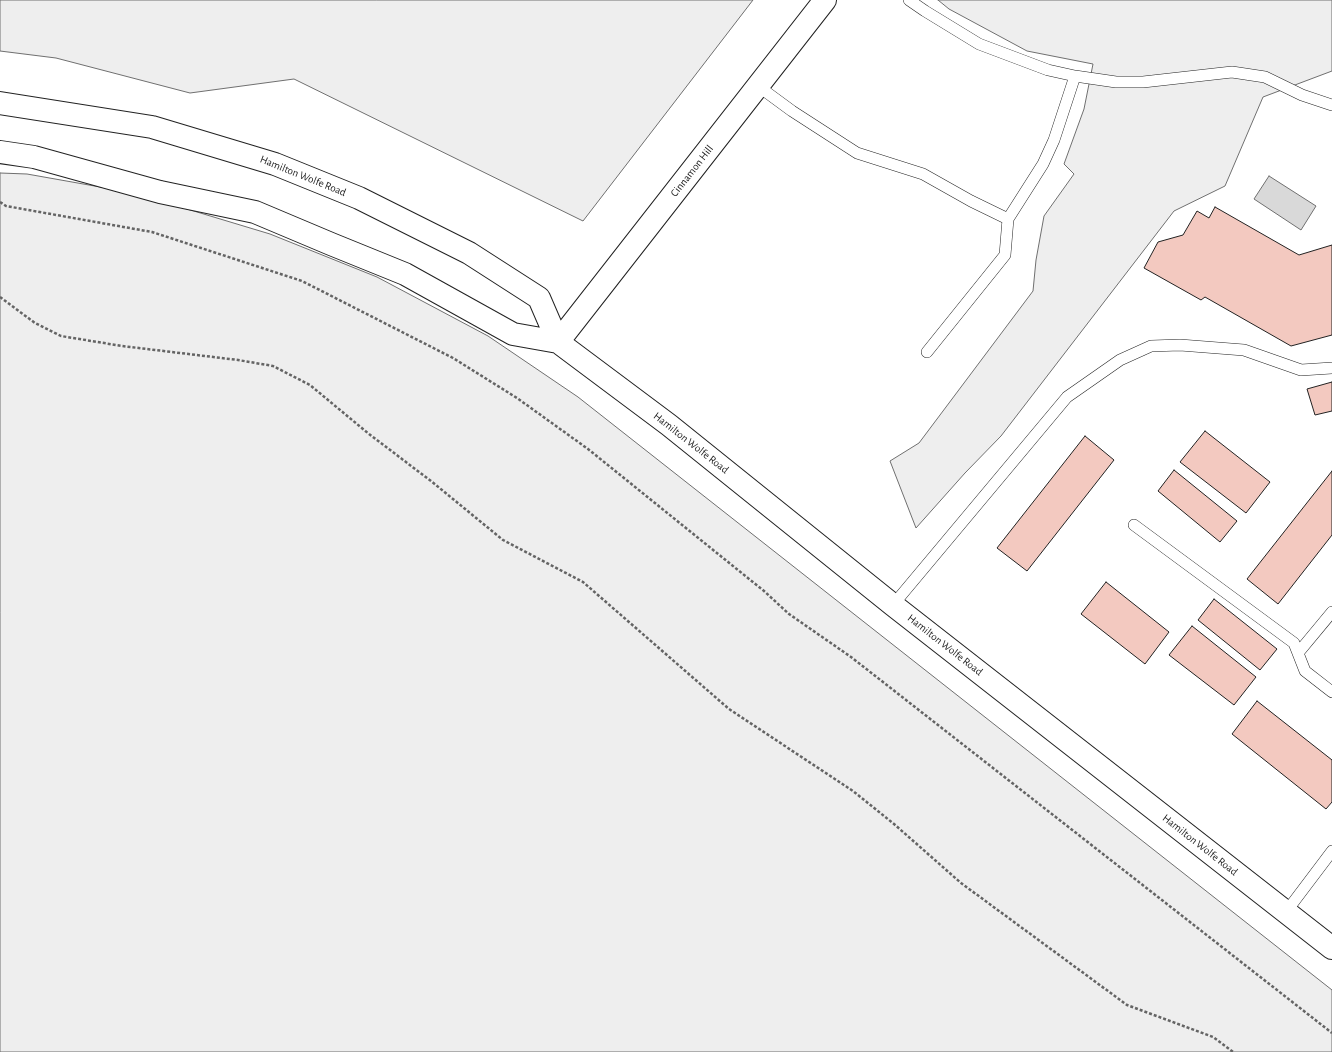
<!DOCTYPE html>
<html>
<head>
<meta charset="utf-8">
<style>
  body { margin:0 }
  canvas { display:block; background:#fff }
</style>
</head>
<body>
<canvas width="1332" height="1052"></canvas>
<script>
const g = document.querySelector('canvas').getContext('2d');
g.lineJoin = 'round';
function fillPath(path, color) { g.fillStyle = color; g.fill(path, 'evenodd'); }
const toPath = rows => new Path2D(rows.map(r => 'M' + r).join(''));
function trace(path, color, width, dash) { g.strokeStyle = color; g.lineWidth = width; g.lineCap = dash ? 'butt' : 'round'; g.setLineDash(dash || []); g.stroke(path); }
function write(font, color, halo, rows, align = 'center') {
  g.font = font + ' "Alegreya Sans",sans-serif'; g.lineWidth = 3; g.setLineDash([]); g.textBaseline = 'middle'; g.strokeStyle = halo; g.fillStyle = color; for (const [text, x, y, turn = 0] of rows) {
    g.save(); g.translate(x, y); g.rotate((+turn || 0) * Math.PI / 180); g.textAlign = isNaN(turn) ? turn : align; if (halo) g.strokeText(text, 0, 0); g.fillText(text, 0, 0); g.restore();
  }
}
const green = toPath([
  [0,0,753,0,583,221,294,79,190,93,56,58,0,51,0,0],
  [938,0,1332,0,1332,71,1263,97,1225,186,1174,211,1001,436,965,473,916,528,890,461,919,443,1033,291,1036,260,1044,216,1074,174,1064,164,1084,109,1093,64,1027,51,949,9,938,0],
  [0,173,27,174,134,193,270,234,377,277,488,336,578,397,1332,990,1332,1052,0,1052,0,173]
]);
const water = toPath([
  [1269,176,1316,206,1301,230,1254,199,1269,176]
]);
const building = toPath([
  [1215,207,1299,255,1332,245,1332,335,1291,346,1205,297,1201,300,1144,268,1158,242,1183,235,1197,211,1209,218,1215,207],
  [1332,382,1332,411,1315,415,1307,389,1332,382],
  [1205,431,1270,482,1246,513,1180,462,1205,431],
  [1085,436,1114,460,1027,571,997,548,1085,436],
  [1174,470,1237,521,1220,542,1158,491,1174,470],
  [1332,471,1332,535,1278,604,1247,579,1332,471],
  [1106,582,1169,632,1145,664,1081,614,1106,582],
  [1214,599,1277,649,1260,670,1198,620,1214,599],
  [1192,626,1256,677,1234,705,1169,655,1192,626],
  [1257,701,1332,760,1332,802,1326,809,1232,734,1257,701]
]);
const path = toPath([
  [0,202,6,206,152,232,302,281,453,358,517,398,588,449,764,591,789,614,851,657,1332,1033],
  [0,297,35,323,61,336,122,346,238,360,273,366,310,385,369,434,431,481,503,540,583,582,729,709,853,791,894,824,961,883,1127,1005,1213,1037,1233,1052]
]);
const service = toPath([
  [909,0,925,11,979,44,1048,70,1075,76,1116,82,1143,82,1232,72,1265,77,1302,95,1332,105],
  [758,86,792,111,857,153,923,174,971,201,1008,219,1043,164,1054,140,1075,76],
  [927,352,1005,255,1008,219],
  [1134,525,1294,643,1305,671,1332,692],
  [893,605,1067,397,1120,360,1151,346,1180,345,1244,350,1301,370,1332,368],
  [1298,653,1332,612],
  [1286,912,1332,851]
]);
const tertiary = toPath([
  [0,103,152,127,275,164,359,198,469,253,539,298,558,342],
  [0,152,34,157,160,192,255,212,331,244,405,274,513,334,558,342,669,425,893,605,1332,948],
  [558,342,825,0]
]);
const streetNames = [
  ["Cinnamon Hill",692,171,-52],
  ["Hamilton Wolfe Road",303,176,22],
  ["Hamilton Wolfe Road",691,443,38],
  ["Hamilton Wolfe Road",945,645,38],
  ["Hamilton Wolfe Road",1200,845,38]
];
fillPath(green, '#eee');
trace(green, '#6f6f6f', 1);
fillPath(water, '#d9d9d9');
trace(water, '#6f6f6f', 1);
fillPath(building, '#f3c9c0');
trace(building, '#222', 1);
trace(service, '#222', 12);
trace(tertiary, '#222', 24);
trace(path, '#646464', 2.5, [3, 2]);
trace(service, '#fff', 11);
trace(tertiary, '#fff', 22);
write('11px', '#222', '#fff', streetNames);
</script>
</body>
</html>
